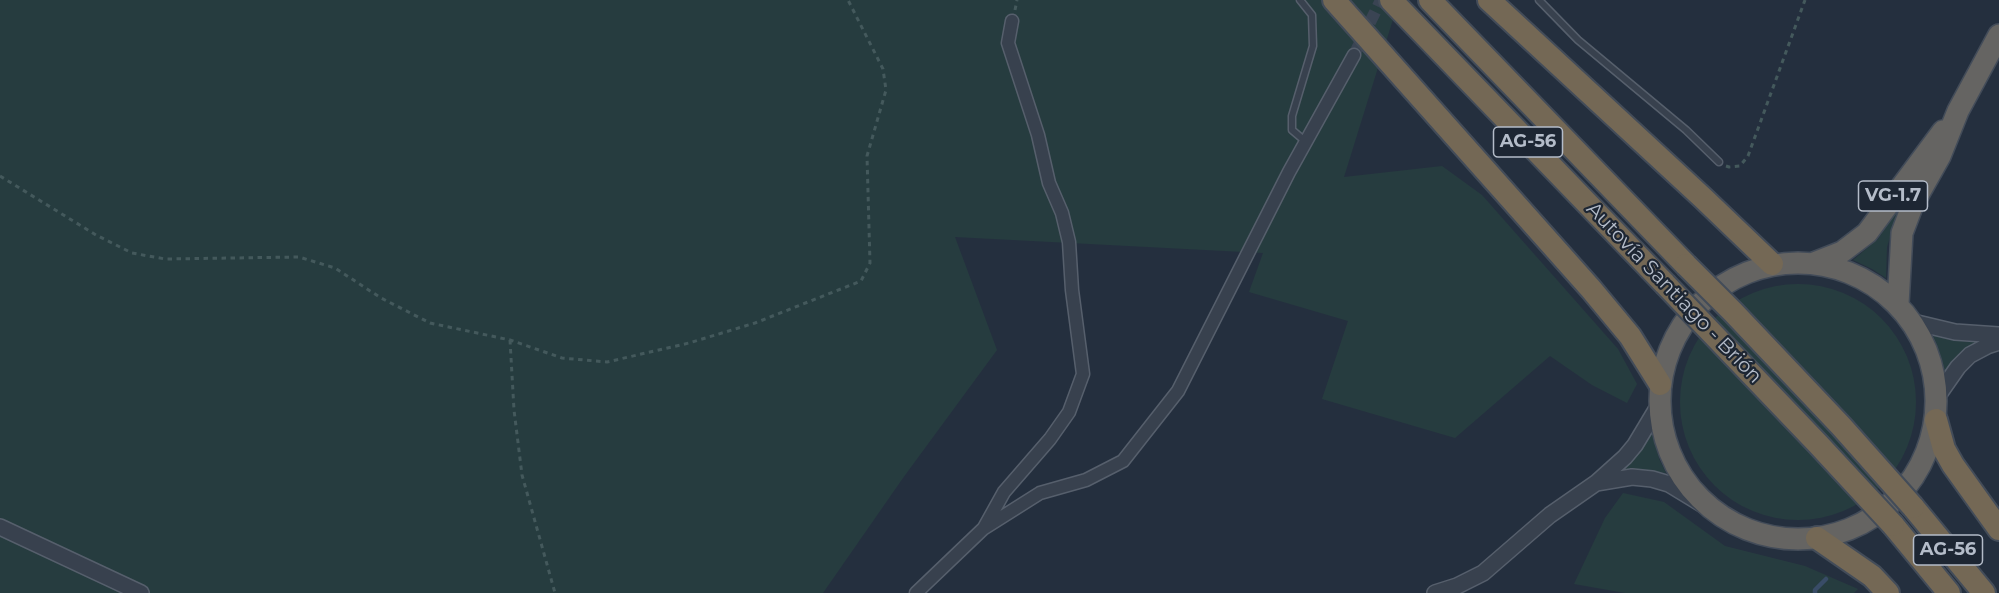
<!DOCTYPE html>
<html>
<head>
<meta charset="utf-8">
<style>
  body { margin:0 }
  canvas { display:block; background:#242f3e }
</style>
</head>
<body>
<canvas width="1999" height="593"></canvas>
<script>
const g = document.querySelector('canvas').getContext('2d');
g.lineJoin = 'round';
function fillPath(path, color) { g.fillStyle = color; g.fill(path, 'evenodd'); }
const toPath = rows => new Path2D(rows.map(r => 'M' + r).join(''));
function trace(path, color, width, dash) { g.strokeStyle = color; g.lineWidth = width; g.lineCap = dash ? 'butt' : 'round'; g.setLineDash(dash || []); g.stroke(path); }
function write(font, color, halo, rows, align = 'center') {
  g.font = font + ' Montserrat,sans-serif'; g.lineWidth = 4.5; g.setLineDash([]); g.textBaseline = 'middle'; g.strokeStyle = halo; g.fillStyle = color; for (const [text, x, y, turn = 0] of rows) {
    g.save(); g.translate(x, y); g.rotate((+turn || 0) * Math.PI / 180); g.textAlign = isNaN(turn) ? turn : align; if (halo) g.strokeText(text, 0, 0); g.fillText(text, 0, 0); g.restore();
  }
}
const green = toPath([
  [0,0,1399,0,1344,177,1442,166,1482,195,1618,349,1637,384,1627,403,1592,385,1550,356,1455,438,1322,399,1348,321,1249,292,1263,253,955,237,997,350,903,478,823,593,0,593],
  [1901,202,1887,247,1886,278,1872,269,1853,260,1878,239],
  '1680 402a118 118 0 1 1 236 0a118 118 0 1 1-236 0Z',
  [1933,335,1950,340,1978,342,1956,357,1945,372],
  [1651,432,1660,461,1666,473,1641,470,1616,473],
  [1623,493,1664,502,1725,546,1805,566,1858,589,1854,593,1625,593,1574,584,1605,518]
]);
const stream = toPath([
  [1815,593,1815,590,1826,579]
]);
const minorTunnel = toPath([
  [1354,55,1381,0]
]);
const path = toPath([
  [1015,10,1017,0],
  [1726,166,1729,167,1740,166,1748,156,1805,0],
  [0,176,96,235,132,253,165,259,299,257,335,268,381,298,430,323,510,340,562,358,607,362,689,343,755,323,861,281,870,263,867,156,886,90,883,69,848,0],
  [510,340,514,410,522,475,555,593]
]);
const service = toPath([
  [1300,0,1312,15,1313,46,1292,116,1292,130,1305,141],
  [1539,0,1578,40,1686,130,1719,162]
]);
const minor = toPath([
  [984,528,1004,492,1050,439,1069,412,1083,374,1072,290,1069,242,1062,213,1049,183,1038,135,1008,43,1012,21],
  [916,593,983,529,1040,493,1086,480,1123,461,1178,391,1289,172,1354,55]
]);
const tertiary = toPath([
  [1913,322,1955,332,1999,335],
  [1937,397,1958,367,1970,355,1987,346,1999,342],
  [1596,483,1632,477,1652,479,1669,484,1715,512],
  [0,527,141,593],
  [1435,593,1457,586,1483,573,1550,515,1596,483,1625,457,1635,445,1659,405]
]);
const trunk = toPath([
  '1660 401a138 138 0 1 1 276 0a138 138 0 1 1-276 0Z',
  [1814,263,1842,252,1867,233,1943,131],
  [1898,304,1902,233,1913,204,1940,156,1958,111,1999,35]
]);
const motorway = toPath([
  [1334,0,1591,289,1630,336,1660,384],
  [1391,0,1665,284],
  [1430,0,1686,265],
  [1489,0,1703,198,1772,264],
  [1936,420,1944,449,1953,465,1999,529],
  [1913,507,1984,593],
  [1893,525,1949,593],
  [1817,538,1872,576,1888,593]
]);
const motorwayBridge = toPath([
  [1686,265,1733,312,1841,426,1913,507],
  [1665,284,1818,444,1893,525]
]);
const shields = [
  [1528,142,69],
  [1893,196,69],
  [1948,550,69]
];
const shieldNames = [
  ["AG-56",1528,142],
  ["VG-1.7",1893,196],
  ["AG-56",1948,550]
];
const streetNames = [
  ["Autovía Santiago - Brión",1674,293,46]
];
fillPath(green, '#263c3f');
trace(stream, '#394c67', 4.5);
trace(minorTunnel, '#3a4453', 12, [12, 6]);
trace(service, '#565f6c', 9);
trace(minor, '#565f6c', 15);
trace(tertiary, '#565f6c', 18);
trace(trunk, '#434c59', 24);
trace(motorway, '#434c59', 26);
trace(path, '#44595c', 3, [4.5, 4.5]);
trace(service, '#38414e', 6);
trace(minor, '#38414e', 12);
trace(tertiary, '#38414e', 15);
trace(trunk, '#656462', 21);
trace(motorway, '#746855', 22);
trace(motorwayBridge, '#434c59', 26, []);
trace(motorwayBridge, '#746855', 22);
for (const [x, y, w] of shields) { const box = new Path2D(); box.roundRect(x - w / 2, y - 15, w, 30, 4.5); g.fillStyle = '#1d2633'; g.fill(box); trace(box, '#b4bcc9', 1.5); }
write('bold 18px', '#b4bcc9', null, shieldNames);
write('20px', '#b4bcc9', '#1d2633', streetNames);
</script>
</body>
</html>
